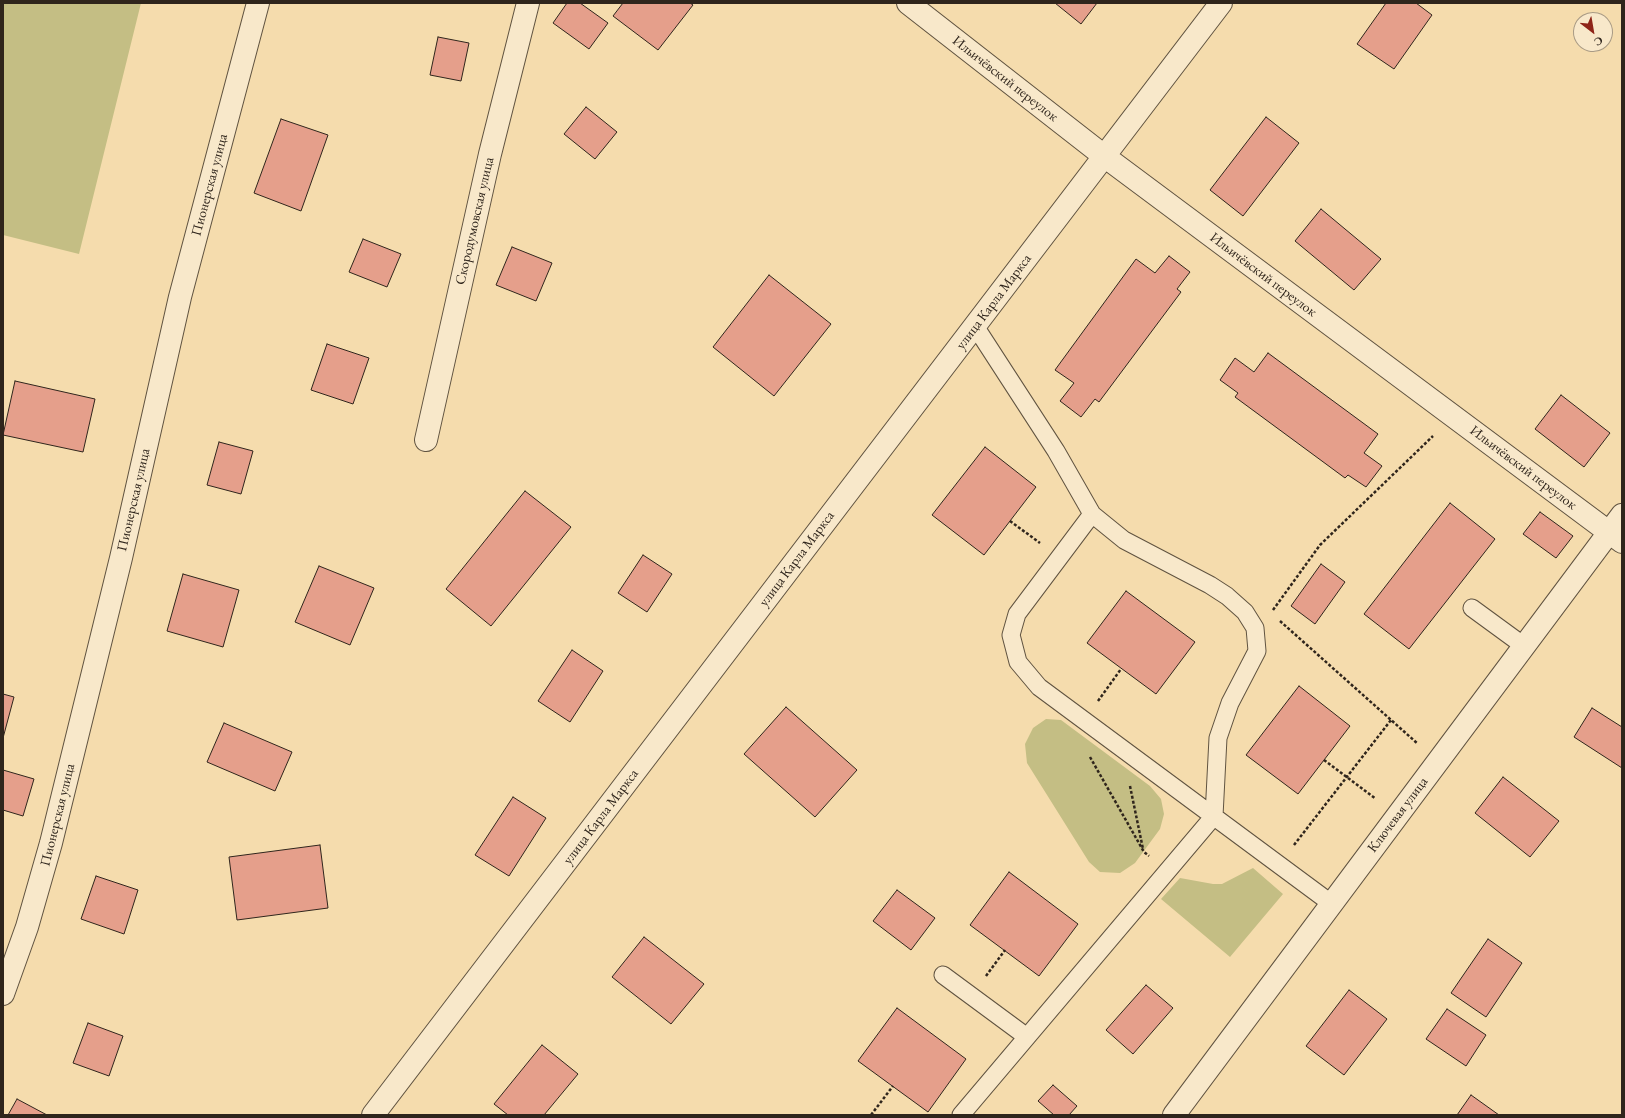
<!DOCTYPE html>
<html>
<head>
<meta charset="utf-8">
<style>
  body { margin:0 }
  #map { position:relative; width:1625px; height:1118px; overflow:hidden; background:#f5dcad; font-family:"EB Garamond",serif }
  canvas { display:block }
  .frame { position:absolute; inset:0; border:4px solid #2f251c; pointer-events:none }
  .north { position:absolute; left:1573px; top:12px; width:40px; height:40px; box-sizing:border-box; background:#f8e8ca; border:1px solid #a89a84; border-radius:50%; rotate:149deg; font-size:11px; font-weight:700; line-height:16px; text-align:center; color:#2f251c }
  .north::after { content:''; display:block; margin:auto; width:14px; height:18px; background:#8f2418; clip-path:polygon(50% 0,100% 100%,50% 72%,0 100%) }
</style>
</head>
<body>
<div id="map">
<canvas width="1625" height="1118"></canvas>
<div class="frame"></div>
<div class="north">С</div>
</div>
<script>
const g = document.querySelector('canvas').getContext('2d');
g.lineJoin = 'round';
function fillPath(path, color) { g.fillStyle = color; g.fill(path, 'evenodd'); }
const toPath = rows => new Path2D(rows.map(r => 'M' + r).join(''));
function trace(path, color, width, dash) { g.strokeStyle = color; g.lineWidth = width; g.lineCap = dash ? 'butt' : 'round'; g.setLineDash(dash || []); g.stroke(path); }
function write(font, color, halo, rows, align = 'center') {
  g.font = font + ' "EB Garamond",serif'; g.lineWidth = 3; g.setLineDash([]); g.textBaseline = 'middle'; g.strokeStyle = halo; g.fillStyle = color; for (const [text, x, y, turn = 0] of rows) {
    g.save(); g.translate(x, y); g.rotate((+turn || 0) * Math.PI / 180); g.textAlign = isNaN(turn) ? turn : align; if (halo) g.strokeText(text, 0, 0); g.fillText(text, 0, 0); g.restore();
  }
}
const green = toPath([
  [3,3,141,3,79,254,3,235],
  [1046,719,1061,720,1150,786,1161,799,1164,814,1160,829,1135,863,1120,873,1100,872,1089,862,1027,763,1025,744,1033,728],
  [1253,868,1283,894,1230,957,1161,899,1180,878,1213,884,1222,884]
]);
const building = toPath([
  [567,3,580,3,608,23,589,49,553,23,567,3],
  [623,3,690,3,693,5,658,50,613,16,623,3],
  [1055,3,1097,3,1081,24,1055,3],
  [1386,3,1416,3,1432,15,1394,69,1357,44,1386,3],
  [438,37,469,43,461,81,430,75,438,37],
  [586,107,617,132,595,159,564,134,586,107],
  [1266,117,1299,143,1243,216,1210,190,1266,117],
  [281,119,328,135,301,211,254,193,281,119],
  [1321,209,1381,259,1354,290,1295,241,1321,209],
  [363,239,401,254,387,287,349,272,363,239],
  [512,247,552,263,536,301,496,285,512,247],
  [1169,256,1190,272,1177,289,1181,292,1099,402,1095,399,1081,417,1060,401,1074,383,1055,370,1136,259,1155,273,1169,256],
  [769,275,831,324,774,396,713,347,769,275],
  [327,344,369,358,353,404,311,390,327,344],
  [1268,353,1378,434,1364,453,1382,466,1366,487,1348,475,1345,478,1235,397,1238,393,1220,380,1235,358,1254,372,1268,353],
  [15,381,95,399,83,452,3,435,15,381],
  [1561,395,1610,433,1584,467,1535,429,1561,395],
  [219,442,253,451,241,494,207,485,219,442],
  [985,447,1036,487,984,555,932,515,985,447],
  [525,491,571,527,491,626,446,589,525,491],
  [1450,503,1495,539,1409,649,1364,614,1450,503],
  [1540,512,1573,536,1556,558,1523,534,1540,512],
  [643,555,672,574,647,612,618,593,643,555],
  [1321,564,1345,582,1315,624,1291,606,1321,564],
  [319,566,374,588,350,645,295,622,319,566],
  [183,574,239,590,223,647,167,631,183,574],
  [1126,591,1195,642,1156,694,1087,643,1126,591],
  [572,650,603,671,570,722,538,701,572,650],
  [1299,686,1350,726,1298,794,1246,755,1299,686],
  [3,694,14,697,3,738,3,694],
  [786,707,857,770,815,817,744,754,786,707],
  [1592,708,1622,727,1622,768,1574,737,1592,708],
  [224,723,292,752,275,791,207,762,224,723],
  [3,770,34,779,23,816,3,810,3,770],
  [1503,777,1559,821,1530,857,1475,813,1503,777],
  [513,797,546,818,509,876,475,855,513,797],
  [320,845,328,908,237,920,229,857,320,845],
  [1009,872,1078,924,1039,976,970,925,1009,872],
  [96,876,138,890,124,934,81,919,96,876],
  [897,890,935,918,911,950,873,921,897,890],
  [644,937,704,984,671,1024,612,977,644,937],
  [1488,939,1522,963,1486,1017,1451,993,1488,939],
  [1146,985,1173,1008,1133,1054,1106,1030,1146,985],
  [1349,990,1387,1019,1344,1075,1306,1046,1349,990],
  [897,1008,966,1059,928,1112,858,1061,897,1008],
  [1447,1009,1486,1035,1466,1066,1426,1039,1447,1009],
  [88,1023,123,1036,109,1076,73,1063,88,1023],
  [542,1045,578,1074,544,1115,508,1115,494,1104,542,1045],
  [1053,1085,1077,1106,1069,1115,1054,1115,1038,1101,1053,1085],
  [1471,1095,1499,1115,1457,1115,1471,1095],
  [17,1099,47,1115,8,1115,17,1099]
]);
const path = toPath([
  [1010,521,1040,543],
  [1273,610,1320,545,1433,436],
  [1280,621,1418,744],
  [1098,701,1121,669],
  [1090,757,1144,852,1149,856],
  [1324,760,1376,799],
  [1130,786,1143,849],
  [1294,845,1391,720],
  [986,976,1005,950],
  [871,1115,893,1086]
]);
const service = toPath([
  [1092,514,1017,614,1011,635,1018,662,1039,687,1332,904],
  [1472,608,1524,646],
  [943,975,1027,1037],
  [961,1115,1214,816,1218,738,1230,703,1257,651,1255,628,1245,612,1227,596,1210,585,1124,540,1092,514,1056,451,975,326]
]);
const minor = toPath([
  [908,3,1104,156,1622,542],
  [426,440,490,154,528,3],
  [3,994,27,927,51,843,121,558,180,297,258,3],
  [373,1115,1221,3],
  [1174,1115,1622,515]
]);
const streetNames = [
  ["Ильичёвский переулок",1005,79,38],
  ["Пионерская улица",210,185,-75],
  ["Скородумовская улица",475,221,-77],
  ["Ильичёвский переулок",1263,275,37],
  ["улица Карла Маркса",994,302,-53],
  ["Ильичёвский переулок",1523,468,37],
  ["Пионерская улица",134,500,-77],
  ["улица Карла Маркса",797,559,-53],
  ["Пионерская улица",58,815,-76],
  ["Ключевая улица",1398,815,-53],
  ["улица Карла Маркса",601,817,-53]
];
fillPath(green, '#c4be84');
fillPath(building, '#e59f8b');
trace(building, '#2f251c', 1);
trace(service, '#605340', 19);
trace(minor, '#605340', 24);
trace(path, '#2f251c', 2.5, [3, 2]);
trace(service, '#f8e8ca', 17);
trace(minor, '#f8e8ca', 22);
write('14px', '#2f251c', '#f8e8ca', streetNames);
</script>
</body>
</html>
